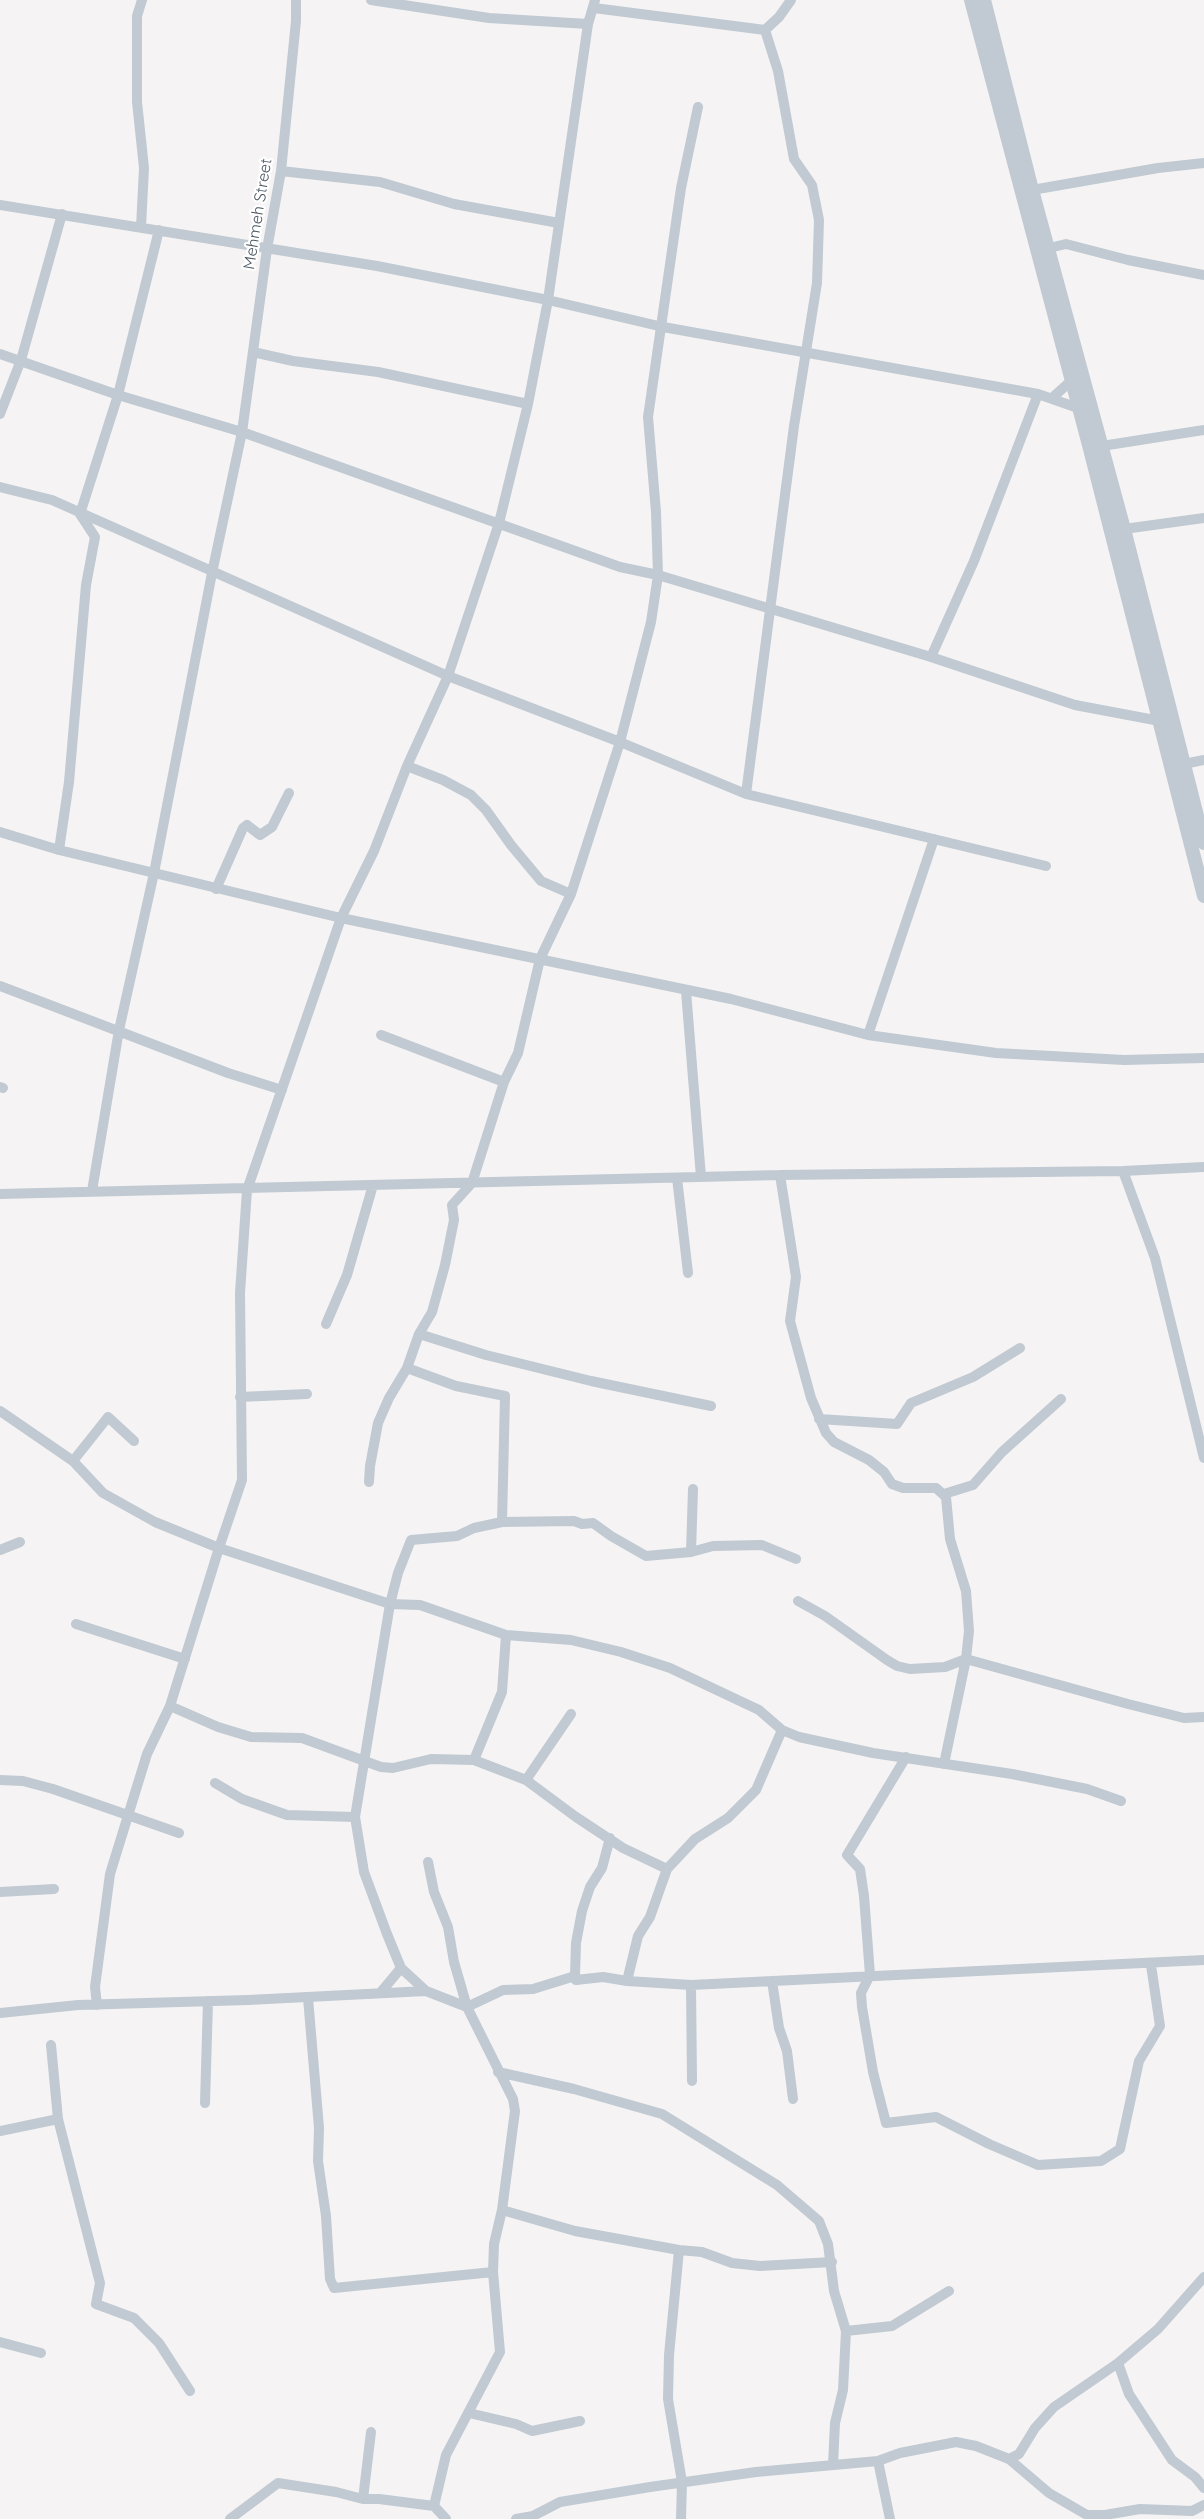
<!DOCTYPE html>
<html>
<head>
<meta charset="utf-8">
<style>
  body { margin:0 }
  canvas { display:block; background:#f5f3f3 }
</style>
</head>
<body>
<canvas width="1204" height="2519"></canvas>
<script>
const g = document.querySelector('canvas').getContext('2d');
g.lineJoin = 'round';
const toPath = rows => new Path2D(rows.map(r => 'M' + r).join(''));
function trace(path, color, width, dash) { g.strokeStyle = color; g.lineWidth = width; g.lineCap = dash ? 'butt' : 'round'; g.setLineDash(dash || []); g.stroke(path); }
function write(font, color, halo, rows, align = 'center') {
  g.font = font + ' Quicksand,sans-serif'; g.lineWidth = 4.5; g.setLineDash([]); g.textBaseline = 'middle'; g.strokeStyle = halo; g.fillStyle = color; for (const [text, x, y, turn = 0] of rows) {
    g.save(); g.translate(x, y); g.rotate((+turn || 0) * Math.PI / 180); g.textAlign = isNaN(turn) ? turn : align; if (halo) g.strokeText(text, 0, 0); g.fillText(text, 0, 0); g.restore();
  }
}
const minor = toPath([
  [371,0,489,18,588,24],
  [594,8,765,30,779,17,791,0],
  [281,171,380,182,454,204,559,223],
  [1032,190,1158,168,1204,163],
  [0,205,377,266,548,300,663,327,1038,394,1078,408],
  [141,227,144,168,137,102,137,16,142,0],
  [1049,248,1066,244,1128,260,1204,275],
  [253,352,293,361,378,372,528,404],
  [0,354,118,395,242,432,620,567,658,575,931,657,1075,705,1160,721],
  [1052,398,1071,381],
  [0,414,21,360,62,214],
  [1102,446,1204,430],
  [0,487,52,500,448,676,620,742,746,794,1046,866],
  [1124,529,1204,518],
  [931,657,974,561,1038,394],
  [1184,764,1204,760],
  [407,766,443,780,471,795,486,810,511,845,541,881,571,894],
  [746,794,794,426,817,283,819,220,812,185,794,159,778,71,765,30],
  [0,832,59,850,341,918,731,999,868,1035,996,1053,1124,1060,1204,1058],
  [59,850,69,782,86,585,95,537,80,514,118,395,159,230],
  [216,889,243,828,247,825,260,835,272,827,289,793],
  [0,986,228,1073,282,1090],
  [686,991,701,1177],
  [381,1035,504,1082],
  [868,1035,934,839],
  [0,1087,3,1088],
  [1123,1171,1155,1258,1204,1458],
  [780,1175,796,1277,790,1321,811,1398,826,1433,834,1442,869,1460,884,1472,892,1484,903,1488,936,1488,946,1497,950,1539,966,1591,969,1631,966,1659,944,1764],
  [677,1178,688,1273],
  [92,1191,119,1030,154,873,212,573,242,432,267,249,281,171,296,21,296,0],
  [0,1194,780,1175,1123,1171,1204,1167],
  [326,1324,347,1275,373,1185],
  [419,1334,486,1355,591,1381,711,1406],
  [407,1368,456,1386,505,1396,502,1522],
  [240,1397,307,1394],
  [0,1411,73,1461,103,1493,155,1522,219,1548,390,1604,420,1605,506,1635,571,1640,621,1652,670,1668,759,1710,782,1730,799,1737,873,1753,1012,1774,1087,1789,1121,1801],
  [819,1419,897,1424,911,1403,973,1377,1020,1348],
  [73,1461,108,1417,134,1441],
  [369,1482,370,1466,378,1423,389,1398,407,1368,419,1334,432,1312,445,1265,454,1220,452,1205,472,1183,504,1082,518,1053,540,959,571,894,620,742,651,622,658,575,656,512,648,417,681,188,698,107],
  [944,1494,973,1485,1002,1452,1061,1399],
  [0,1550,20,1542],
  [691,1552,693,1489],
  [798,1601,825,1616,887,1660,897,1666,910,1669,945,1667,966,1659,1128,1704,1184,1718,1204,1717],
  [76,1624,185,1659],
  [170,1706,218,1727,251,1737,302,1738,381,1767,393,1768,431,1759,474,1760,526,1780,576,1817,623,1848,667,1869],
  [906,1757,847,1855,860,1869,864,1896,870,1975,861,1993,862,2007,873,2072,886,2123,936,2117,989,2144,1038,2165,1101,2161,1120,2149,1139,2061,1160,2026,1151,1965],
  [474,1760,502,1692,506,1635],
  [0,1780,23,1781,53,1789,179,1833],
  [526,1780,571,1714],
  [215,1783,242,1799,287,1815,355,1817],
  [428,1862,434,1892,448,1927,454,1962,467,2007,513,2099,515,2111,502,2210,494,2244,493,2272,500,2352,446,2455,434,2506,446,2519],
  [0,1892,54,1889],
  [575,1976,576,1943,582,1911,590,1887,602,1868,610,1838],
  [627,1981,638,1936,650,1917,667,1869,695,1839,728,1818,756,1790,782,1730],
  [772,1981,779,2028,787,2051,793,2099],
  [691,1985,692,2081],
  [426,1991,401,1968,387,1934,364,1872,355,1817,390,1604,398,1573,411,1540,457,1536,474,1528,502,1522,574,1521,582,1524,593,1523,611,1536,646,1556,691,1552,713,1546,762,1545,796,1559],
  [381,1992,401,1968],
  [308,1998,319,2128,318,2161,326,2216,330,2279,334,2288,493,2272],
  [97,2005,95,1987,110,1874,147,1754,170,1706,219,1548,242,1480,240,1293,247,1190,341,918,374,851,407,766,448,676,499,523,528,404,548,300,588,24,595,0],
  [0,2013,78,2005,248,2000,426,1991,467,2007,503,1990,533,1989,575,1976,576,1980,603,1977,627,1981,691,1985,1204,1960],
  [51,2045,58,2119],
  [498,2072,574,2089,662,2114,777,2185,819,2221,828,2244,834,2291,846,2331,843,2390,835,2423,833,2465],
  [205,2103,208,2001],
  [0,2131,58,2119,100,2283,96,2304,134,2318,159,2343,190,2391],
  [502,2210,575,2231,679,2250,702,2252,732,2263,760,2266,832,2262],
  [679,2250,669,2355,668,2399,682,2482,681,2519],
  [1204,2277,1158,2329,1118,2363,1129,2394,1172,2460,1195,2477,1204,2488],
  [846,2331,892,2326,949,2291],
  [0,2342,41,2353],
  [469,2413,516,2424,532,2431,580,2421],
  [1009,2459,1019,2454,1035,2428,1054,2407,1118,2363],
  [878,2461,900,2453,956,2442,976,2446,1009,2459,1049,2493,1087,2515,1105,2515,1140,2509,1192,2511,1204,2505],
  [363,2499,371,2432],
  [230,2519,278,2483,336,2492,363,2499,379,2499,434,2506],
  [516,2519,533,2516,560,2502,650,2487,756,2472,878,2461,890,2519]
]);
const tertiary = toPath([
  [971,0,1090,449,1204,896],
  [984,0,1032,190,1124,529,1204,843]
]);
const streetNames = [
  ["Mehmeh Street",258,214,-81]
];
trace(minor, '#c1cad2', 10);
trace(tertiary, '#c1cad2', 14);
write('16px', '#4a5661', '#fff', streetNames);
</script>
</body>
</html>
